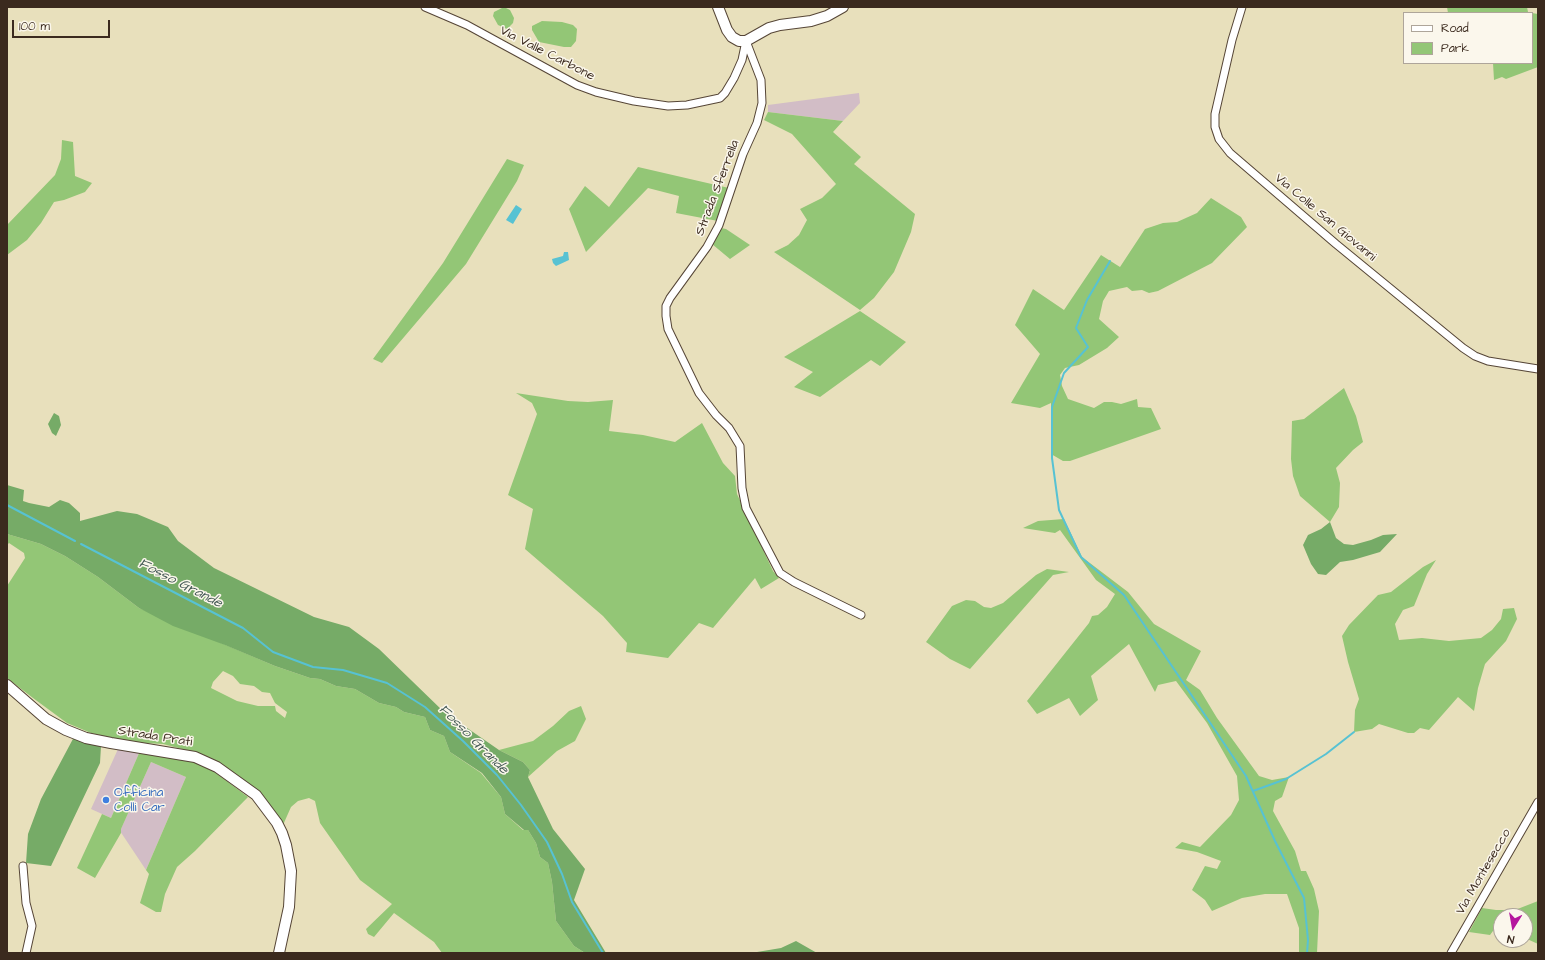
<!DOCTYPE html>
<html>
<head>
<meta charset="utf-8">
<style>
  body { margin:0 }
  #map { position:relative; width:1545px; height:960px; overflow:hidden; background:#e8e0bc; font-family:"Architects Daughter",sans-serif }
  canvas { display:block }
  .frame { position:absolute; inset:0; border:8px solid #3b2a1e; pointer-events:none }
  .legend { position:absolute; left:1403px; top:12px; width:130px; height:52px; box-sizing:border-box; background:#fbf7ec; border:1px solid #aea59a; margin:0; padding:5px 7px; list-style:none; font-size:12px; color:#3b2a1e }
  .legend li { display:flex; align-items:center; gap:8px; height:20px }
  .legend b { width:20px; border:1px solid #aea59a }
  .north { position:absolute; left:1493px; top:908px; width:40px; height:40px; box-sizing:border-box; background:#fbf7ec; border:1px solid #aea59a; border-radius:50%; rotate:191deg; font-size:11px; font-weight:700; line-height:16px; text-align:center; color:#3b2a1e }
  .north::after { content:''; display:block; margin:auto; width:14px; height:18px; background:#b5179e; clip-path:polygon(50% 0,100% 100%,50% 72%,0 100%) }
  .scale { position:absolute; left:12px; top:20px; width:98px; height:18px; box-sizing:border-box; border:2px solid #3b2a1e; border-top:0; padding-left:5px; font-size:12px; line-height:14px; white-space:nowrap; color:#3b2a1e; -webkit-text-stroke:3px #fbf7ec; paint-order:stroke }
</style>
</head>
<body>
<div id="map">
<canvas width="1545" height="960"></canvas>
<div class="frame"></div>
<ul class="legend">
<li><b style="height:5px;background:#fff"></b>Road</li>
<li><b style="height:11px;background:#93c676"></b>Park</li>
</ul>
<div class="north">N</div>
<div class="scale">100 m</div>
</div>
<script>
const g = document.querySelector('canvas').getContext('2d');
g.lineJoin = 'round';
function fillPath(path, color) { g.fillStyle = color; g.fill(path, 'evenodd'); }
const toPath = rows => new Path2D(rows.map(r => 'M' + r).join(''));
function trace(path, color, width, dash) { g.strokeStyle = color; g.lineWidth = width; g.lineCap = dash ? 'butt' : 'round'; g.setLineDash(dash || []); g.stroke(path); }
function write(font, color, halo, rows, align = 'center') {
  g.font = font + ' "Architects Daughter",sans-serif'; g.lineWidth = 3; g.setLineDash([]); g.textBaseline = 'middle'; g.strokeStyle = halo; g.fillStyle = color; for (const [text, x, y, turn = 0] of rows) {
    g.save(); g.translate(x, y); g.rotate((+turn || 0) * Math.PI / 180); g.textAlign = isNaN(turn) ? turn : align; if (halo) g.strokeText(text, 0, 0); g.fillText(text, 0, 0); g.restore();
  }
}
const industrial = toPath([
  [859,93,860,103,843,121,768,112,768,105],
  [118,749,140,751,111,818,91,809],
  [151,762,186,777,146,870,120,831]
]);
const green = toPath([
  [504,7,510,10,514,18,513,23,507,29,498,25,493,16,494,12],
  [1447,7,1527,7,1528,12,1532,13,1448,13],
  [1532,13,1538,14,1538,67,1506,79,1502,77,1494,80,1493,63,1532,63],
  [542,21,562,22,573,25,577,29,576,41,571,47,564,47,539,42,532,30,532,26],
  [768,112,843,121,833,132,861,157,854,164,915,214,911,232,894,272,874,298,860,310,774,252,788,245,799,235,807,220,800,209,822,198,836,184,792,134,764,120],
  [62,140,73,142,75,176,92,183,85,192,64,200,54,202,41,223,27,240,7,255,7,225,55,175,61,159],
  [507,159,524,165,517,181,466,264,382,363,373,359,443,263],
  [638,167,729,188,718,221,676,213,679,196,648,188,586,252,569,209,585,186,609,207],
  [1211,198,1241,217,1247,227,1212,263,1158,291,1149,293,1142,290,1132,291,1127,287,1109,291,1103,301,1099,319,1119,337,1107,348,1079,365,1065,368,1060,375,1062,386,1068,399,1094,408,1104,402,1112,402,1121,404,1137,399,1138,407,1151,408,1161,429,1070,461,1063,461,1051,454,1051,403,1040,408,1011,403,1040,354,1015,325,1033,289,1064,310,1101,255,1120,267,1145,229,1163,223,1177,222,1197,213],
  [721,228,726,229,750,245,730,259,712,244],
  [860,311,906,342,880,366,871,360,820,397,794,387,813,372,784,357],
  [1344,388,1356,416,1363,442,1353,450,1336,468,1340,483,1339,507,1330,522,1300,496,1293,476,1291,459,1292,421,1304,419],
  [516,393,568,401,588,402,613,400,609,431,643,435,675,442,702,423,723,463,735,476,737,494,773,571,779,578,761,589,755,578,713,628,699,623,668,658,626,652,627,643,603,616,525,549,533,509,508,495,537,414,532,403],
  [1064,519,1082,557,1128,592,1154,624,1201,651,1186,680,1200,690,1217,718,1259,776,1272,780,1289,777,1282,797,1275,801,1273,811,1295,851,1301,871,1306,871,1314,889,1319,911,1317,953,1299,953,1299,928,1287,894,1265,894,1242,898,1212,911,1205,900,1192,890,1205,866,1217,869,1221,861,1197,852,1175,848,1182,842,1200,847,1231,815,1239,800,1237,776,1207,723,1176,681,1158,685,1155,692,1129,644,1091,676,1098,700,1080,716,1069,698,1037,714,1027,701,1089,623,1092,616,1098,615,1107,607,1115,594,1096,580,1060,530,1055,533,1023,528,1038,521],
  [7,534,41,544,65,556,98,577,139,608,275,666,310,678,320,679,336,686,355,689,379,703,396,707,404,712,425,717,430,730,444,736,450,752,481,773,501,797,505,814,523,830,528,830,536,843,540,857,548,863,552,882,556,921,574,946,585,953,442,953,434,942,394,913,374,937,368,934,366,929,392,904,360,880,320,823,315,801,309,798,298,801,291,807,283,825,227,768,201,754,163,744,129,742,91,733,67,723,33,698,7,678,7,586,25,558,24,553,9,543,7,545],
  [223,671,233,676,240,684,254,686,262,692,270,693,275,703,287,712,285,718,276,711,275,706,258,706,237,701,211,688,213,682],
  [1436,560,1427,574,1414,606,1403,610,1395,624,1399,640,1422,638,1449,641,1481,638,1492,630,1501,619,1503,609,1514,608,1517,619,1506,641,1485,664,1478,688,1474,711,1458,697,1429,730,1420,728,1414,733,1408,733,1379,724,1372,729,1354,732,1355,710,1359,699,1348,662,1342,636,1349,625,1378,595,1391,592,1423,567],
  [1047,569,1069,572,1053,575,970,669,950,659,926,642,952,606,966,600,975,601,984,607,991,608,1003,603,1036,575],
  [581,706,586,719,575,741,557,751,528,777,530,770,523,762,499,750,533,741,553,726,569,711],
  [140,751,179,757,199,764,212,770,248,797,195,851,177,867,165,894,161,912,156,912,140,903,149,874,146,870,186,777,151,762,121,829,121,833,95,878,77,868,102,814,111,818],
  [1538,901,1538,944,1525,938,1525,916,1512,916,1513,911,1506,912,1501,916,1501,920,1490,935,1469,932,1482,908,1496,910,1515,910]
]);
const forest = toPath([
  [54,413,59,416,61,425,56,436,52,433,48,424],
  [7,485,24,490,23,501,29,503,49,507,60,500,69,503,80,513,80,521,117,511,137,514,168,527,178,541,214,568,314,617,349,627,379,649,444,712,499,750,523,762,530,770,528,777,553,829,585,869,574,900,606,953,585,953,574,946,556,921,552,882,548,863,540,857,536,843,528,830,524,830,505,814,501,797,482,773,450,752,444,736,430,730,425,717,404,712,396,707,379,703,355,689,336,686,320,679,310,678,275,666,225,645,173,626,139,608,98,577,65,556,41,544,7,534],
  [1330,522,1336,538,1344,544,1353,545,1371,540,1383,535,1397,534,1380,552,1353,560,1340,562,1326,575,1318,574,1311,564,1303,545,1308,535,1321,529],
  [74,737,101,746,100,763,51,866,26,863,28,834,41,799],
  [796,941,817,953,751,953,781,948]
]);
const water = toPath([
  [516,205,522,209,513,224,506,220],
  [564,252,568,252,569,260,556,266,553,263,552,259,563,256]
]);
const stream = toPath([
  [1110,261,1087,300,1076,328,1088,347,1064,373,1052,407,1052,458,1059,510,1081,557,1124,595,1246,776,1275,841,1304,898,1308,940,1307,953],
  [7,505,75,541],
  [81,544,243,628,273,652,313,667,343,670,387,683,425,707,463,741,497,775,521,805,547,842,562,874,572,902,603,953],
  [1253,791,1286,779,1326,754,1354,732]
]);
const street = toPath([
  [425,7,467,25,577,85,596,92,634,101,668,106,687,105,720,98,725,93,734,78,742,60,746,41],
  [1242,7,1232,40,1215,114,1215,127,1219,139,1230,153,1336,244,1463,348,1475,356,1488,361,1538,369],
  [746,41,761,80,762,103,757,123,743,154,719,225,707,247,670,298,666,306,666,316,668,329,699,393,716,415,729,428,740,446,742,488,746,508,780,573,794,582,861,615],
  [23,866,26,903,32,926,26,953],
  [1451,953,1538,802]
]);
const secondary = toPath([
  [718,7,727,30,732,37,739,41,746,41,769,28,780,25,811,21,827,16,843,7],
  [7,685,46,719,66,730,86,738,111,743,195,757,217,767,256,795,277,823,282,833,286,845,291,871,289,907,279,953]
]);
const markers = [
  [106,800,4,"#3f7fe0"]
];
const streetNames = [
  ["Via Valle Carbone",547,54,27],
  ["Strada Sferrella",718,188,-69],
  ["Via Colle San Giovanni",1325,218,40],
  ["Strada Prati",155,737,9],
  ["Via Montesecco",1484,872,-60]
];
const shopNames = [
  ["Officina",114,793],
  ["Colli Car",114,808]
];
const waterNames = [
  ["Fosso Grande",180,584,27],
  ["Fosso Grande",473,740,45]
];
fillPath(industrial, '#d2bdc6');
fillPath(green, '#93c676');
fillPath(forest, '#76ab67');
fillPath(water, '#57c2d3');
trace(stream, '#57c2d3', 2);
trace(street, '#554536', 9);
trace(secondary, '#554536', 12);
trace(street, '#fff', 7);
trace(secondary, '#fff', 10);
for (const [x, y, r, color] of markers) { const dot = new Path2D(); dot.arc(x, y, r, 0, 2 * Math.PI); g.fillStyle = color; g.fill(dot); trace(dot, '#fbf7ec', 1.5); }
write('13px', '#3b2a1e', '#fbf7ec', streetNames);
write('13px', '#366cbe', '#fbf7ec', shopNames, 'left');
write('italic 14px', '#435854', '#fbf7ec', waterNames);
</script>
</body>
</html>
